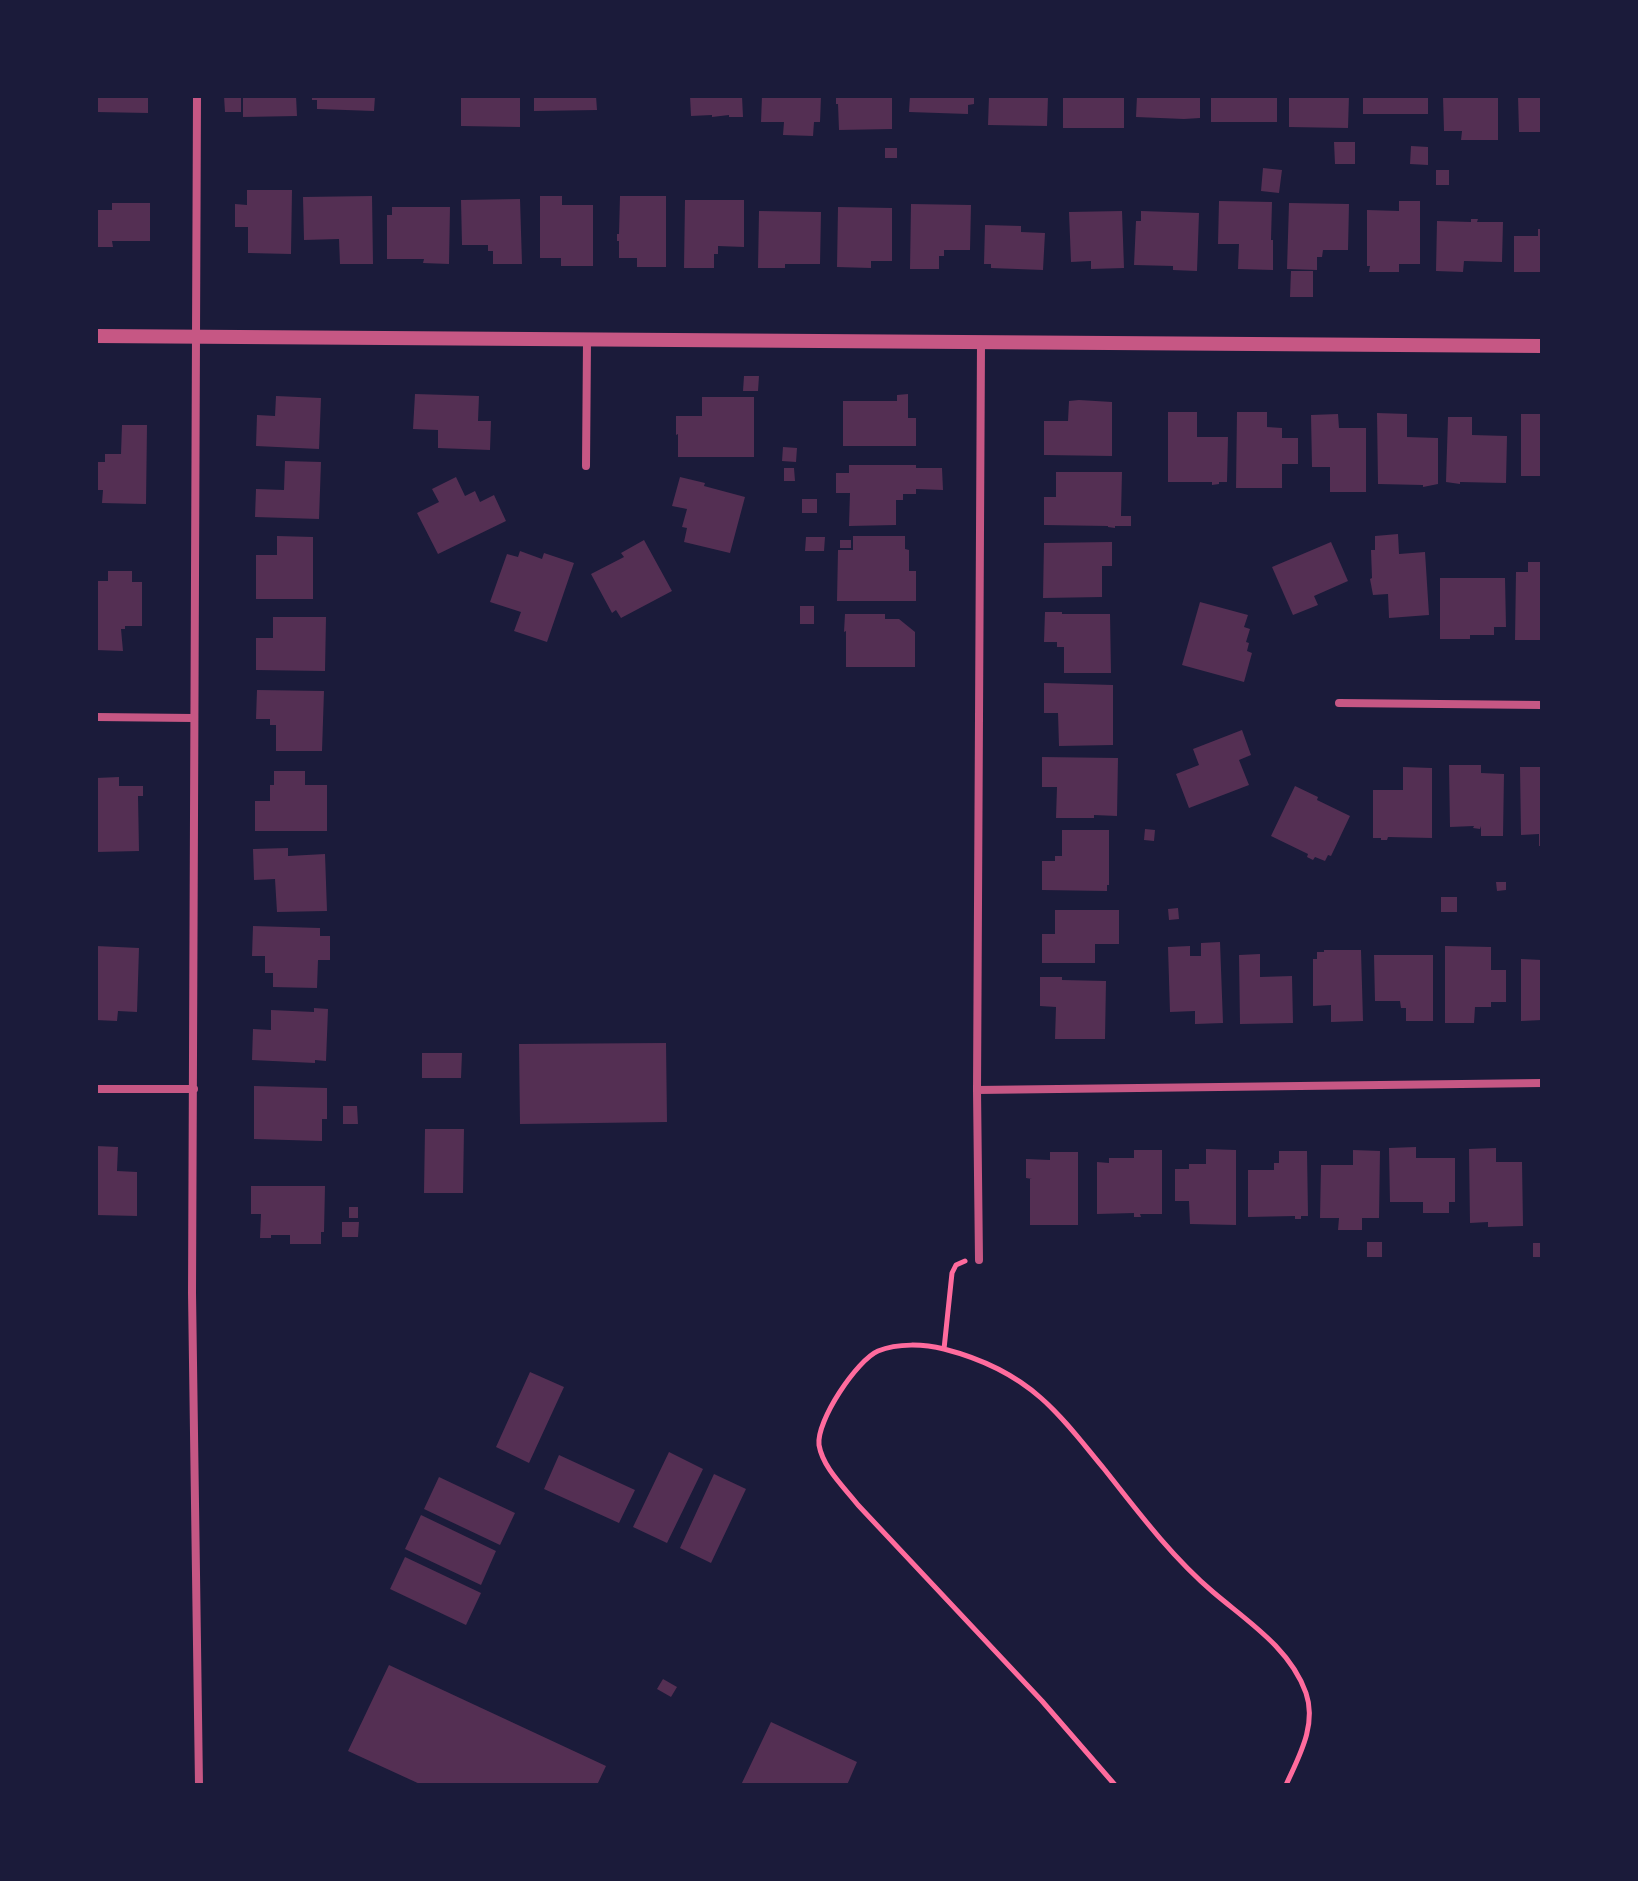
<!DOCTYPE html>
<style>
body{margin:0}
#map{position:relative;width:1638px;height:1881px;overflow:hidden;background:#1b1b3a;font-family:"PT Sans",sans-serif}
canvas{display:block}
.frame{position:absolute;inset:0;border:98px solid #1b1b3a;pointer-events:none}
</style>
<div id="map">
<canvas width="1638" height="1881"></canvas>
<div class="frame"></div>
</div>
<script>
const g = document.querySelector('canvas').getContext('2d');
g.lineJoin = 'round';
function fillPath(path, color) {
  g.fillStyle = color;
  g.fill(path, 'evenodd');
}
function strokePath(path, color, width, dash) {
  g.strokeStyle = color;
  g.lineWidth = width;
  g.lineCap = dash ? 'butt' : 'round';
  g.setLineDash(dash || []);
  g.stroke(path);
}
fillPath(new Path2D(`
 M96,96H148V113L96,112Z
 M224,96H241V112H225Z
 M243,96H296L297,116L243,117Z
 M312,96H375L374,111L317,109V100H312Z
 M461,96H520V127L461,126Z
 M534,96H596L597,110L534,111Z
 M690,96H742L743,117H729V115L712,117V115L691,116Z
 M762,96H821L820,122H814L813,136L783,135L784,122H761Z
 M838,96H892V129L839,130L838,104H836V97Z
 M910,96H974V104L968,105V114L909,112Z
 M989,96H1048L1047,126L988,125Z
 M1063,96H1124V128H1063Z
 M1137,96H1200V118L1184,119L1136,117Z
 M1211,96H1277V122H1211Z
 M1289,96H1349L1348,128L1289,127Z
 M1363,96H1428V114H1363Z
 M1443,96H1498V140H1461L1462,131H1444Z
 M1518,96H1542V132H1519Z
 M1334,142H1355V164H1335Z
 M1411,146L1428,147V165L1410,164Z
 M885,148H897V158H885Z
 M1263,168L1282,170L1279,193L1261,191Z
 M1436,170H1449V185H1436Z
 M247,190H292L291,254L248,253V227H235V204L247,205Z
 M372,196L373,264H340L339,239L304,240L303,197Z
 M540,196H562V205H593V266H561V258H540Z
 M620,196H666V267H637V258H619V241H617V234H619Z
 M520,199L522,264H493V251H488V245H462L461,200Z
 M685,200H744V247L718,246V254H714V268H684Z
 M1219,201L1272,202L1271,240H1273V270L1238,269L1239,244H1218Z
 M1399,201H1420V264H1399V272H1369L1370,266H1367V210L1399,211Z
 M112,203H150V241H112L113,247H96V210H112Z
 M1289,203L1349,204L1348,250H1323L1322,257H1317V270L1287,269Z
 M911,204L971,205L970,250H944V256H939V269H910Z
 M392,207H450L449,264L423,263L424,259H387V215H392Z
 M838,207L892,208V261H871V268L837,267Z
 M759,211L821,212L820,264H785V268H758Z
 M1122,211L1124,268L1091,269V261L1071,262L1069,212Z
 M1141,211L1199,213L1197,271L1173,270V266L1134,265L1136,221H1141Z
 M1471,219H1478L1477,222H1503L1502,262L1464,261L1463,272L1436,271L1437,221L1471,222Z
 M985,225L1021,226V232L1045,233L1043,270L991,268V264H984Z
 M1538,229H1542V272H1514V236H1538Z
 M1291,271H1313V297H1290Z
 M744,376H759L758,391H743Z
 M415,394L479,396L478,421H491L490,450L438,448V430L413,429Z
 M908,394V418H916V446H843V401H897V395Z
 M276,396L321,398L319,449L256,446L257,415L275,416Z
 M702,397H754V457H678V434L676,435V416H702Z
 M1079,400L1112,402V456L1044,455V421H1068L1069,401Z
 M1168,412H1197V437H1228L1227,482H1219V484L1212,485V482H1168Z
 M1237,412H1267V427L1282,428V438H1298V464H1282V488H1236Z
 M1377,413L1407,414V437L1438,438V484L1423,487V485L1378,484Z
 M1338,414L1339,428H1366V492H1330V467H1312L1311,415Z
 M1521,414H1542V476H1521Z
 M1448,417H1472V435L1507,436L1506,483L1460,482V484L1446,482Z
 M122,425H147L146,504L102,503L103,490H96V462H105V454H121Z
 M783,447L797,448L796,462L782,461Z
 M285,461L321,462L319,519L255,517L256,489L284,490Z
 M849,465H916V468H942L943,490L916,489V494H903V500H896V525L849,526L850,493H836V473H849Z
 M784,468H794L795,481H784Z
 M1056,472H1122L1121,516H1131V526H1115V528L1108,527V526L1044,525V497H1056Z
 M456,477L465,496L475,491L480,502L494,495L506,521L438,554L417,513L439,502L432,489Z
 M680,477L705,483L704,486L745,497L730,553L684,542L687,528L682,527L687,509L672,506Z
 M802,499H817V513H802Z
 M1398,534L1399,554L1425,552L1429,615L1389,618L1388,594L1373,595L1370,579L1372,578L1371,550H1375V536Z
 M277,536L313,537V599H256V555H277Z
 M853,536H905V549L909,550V571H916V601H837L838,550H853Z
 M806,537H825L824,551H805Z
 M644,540L672,591L621,618L616,610L612,613L591,574L624,557L621,553Z
 M840,540H851V548H840Z
 M1112,542V566H1102V597L1043,598L1044,543Z
 M1331,542L1348,581L1314,596L1318,605L1293,615L1272,567Z
 M520,551L542,559L544,553L574,563L547,642L514,631L521,612L490,602L507,554L518,557Z
 M1528,562H1542V640H1515L1516,572H1528Z
 M108,571H132V582H142V626H125V629H121L123,651L96,650V581H108Z
 M1440,578H1505L1506,627H1494V635H1470V639H1440Z
 M1200,602L1248,615L1244,627L1250,629L1246,642L1249,643L1247,651L1252,653L1244,682L1182,665Z
 M800,606H814V624H800Z
 M1045,612H1062V614H1110L1111,673H1064V647H1057V642H1044Z
 M845,614H885V619H899L915,632V667H846V631L844,632Z
 M273,617H326L325,671L256,670V638H273Z
 M1044,683L1113,685V745L1059,746L1058,713H1044Z
 M257,690L324,691L322,751H276V725H270V719H256Z
 M1242,730L1251,755L1239,760L1249,785L1189,808L1176,774L1199,765L1193,749Z
 M1042,757L1118,758L1117,816L1094,815V818H1056L1057,787H1042Z
 M1449,765H1481V773L1504,774L1503,836H1481V826L1480,829L1473,828L1474,826L1450,827Z
 M1403,767L1432,768V838L1388,837L1387,840H1381V838H1373V790H1403Z
 M1520,767H1542V846H1539V834L1521,835Z
 M274,771H305V785H327V831H255V801H270V785H274Z
 M119,777V786H143V796H138L139,851L96,852V778Z
 M1295,786L1318,797L1317,800L1350,816L1331,856L1328,855L1325,861L1315,857L1313,860L1307,857L1308,854L1271,836Z
 M1145,829L1155,830L1154,841L1144,840Z
 M1062,830H1109V885H1107V891L1042,890V861H1055V856H1062Z
 M288,848V856L325,854L327,911L277,912L275,879L254,880L253,849Z
 M1496,882H1506V890L1497,891Z
 M1441,897H1457V912H1441Z
 M1178,908L1179,919L1169,920L1168,909Z
 M1055,910H1119V944H1095V963H1042V934H1055Z
 M253,926L320,928V936H330V960H318L317,988L273,987V973H265V956H252Z
 M1220,942L1223,1023L1195,1024V1011L1170,1012L1168,947L1190,946V956H1201V943Z
 M96,946L139,948L137,1012L118,1011L117,1021L96,1020Z
 M1445,946L1491,947V970H1506V1002H1491V1007H1475L1474,1023H1445Z
 M1324,950H1361L1363,1021L1331,1022V1005L1313,1006V959H1317V952H1324Z
 M1260,954V977L1292,976L1293,1023L1240,1024L1239,955Z
 M1374,955H1433V1021H1406V1008H1401L1400,1001H1375Z
 M1521,959L1542,960V1020L1521,1021Z
 M1040,977H1062V980L1106,981L1105,1039H1055L1056,1007L1040,1006Z
 M314,1008L328,1009L326,1061L315,1060V1063L252,1060L253,1029L271,1030V1010L314,1012Z
 M666,1043L667,1122L520,1124L519,1044Z
 M422,1053H462L461,1078H422Z
 M254,1086L327,1088V1119H322V1141L254,1139Z
 M343,1106H357L358,1124H343Z
 M425,1129H464L463,1193H424Z
 M96,1146L118,1147L117,1171L137,1172V1216L96,1215Z
 M1416,1147V1158H1455V1202H1449V1213H1423V1202H1390L1389,1148Z
 M1496,1148V1162H1522L1523,1226L1488,1227V1222L1470,1223L1469,1149Z
 M1206,1149L1236,1150V1225L1190,1224L1189,1201H1175V1169H1189V1164H1206Z
 M1134,1150H1162V1214H1140L1141,1217H1134V1213L1097,1214V1162L1109,1163V1158H1134Z
 M1353,1150L1380,1151L1379,1218H1362V1230H1338L1339,1218H1320L1321,1165H1353Z
 M1279,1151H1307L1308,1216H1301V1219H1295V1216L1248,1217V1170H1274V1163H1279Z
 M1050,1152H1078V1225H1030V1179H1032L1026,1178V1159L1050,1160Z
 M251,1186H325L324,1232H321V1244H290V1235H271V1238H260L261,1214H251Z
 M349,1207H358V1218H349Z
 M342,1222H359L358,1237H342Z
 M1367,1242H1382V1257H1367Z
 M1533,1243H1542V1257H1533Z
 M530,1372L564,1387L529,1463L496,1447Z
 M669,1452L703,1469L667,1543L633,1527Z
 M559,1455L635,1490L619,1523L544,1489Z
 M714,1474L746,1489L711,1563L680,1548Z
 M439,1477L515,1513L500,1545L424,1509Z
 M421,1515L496,1551L481,1585L405,1549Z
 M405,1557L481,1593L466,1625L390,1589Z
 M389,1665L606,1766L597,1785H422L348,1751Z
 M663,1679L677,1687L671,1697L657,1689Z
 M771,1722L857,1762L847,1785H741Z`), '#542f53');
strokePath(new Path2D(`
 M944,1349L952,1273L956,1265L965,1261
 M1115,1785L1042,1701L858,1505C844,1487 823,1468 819,1445C816,1421 857,1360 878,1351C898,1343 924,1344 944,1349C979,1358 1014,1374 1041,1398C1065,1419 1084,1445 1105,1470C1138,1512 1172,1557 1213,1592C1247,1621 1290,1648 1306,1693C1317,1725 1299,1756 1286,1785`), '#ff6b9d', 5);
strokePath(new Path2D(`
 M197,96L192,1292L199,1785
 M586,466L587,341
 M1339,703L1542,705
 M96,717L193,718
 M96,1089H194
 M977,1090L1542,1083
 M979,1260L977,1090L981,344`), '#c65784', 8);
strokePath(new Path2D(`
 M96,336L1542,346`), '#c65784', 14);
</script>
